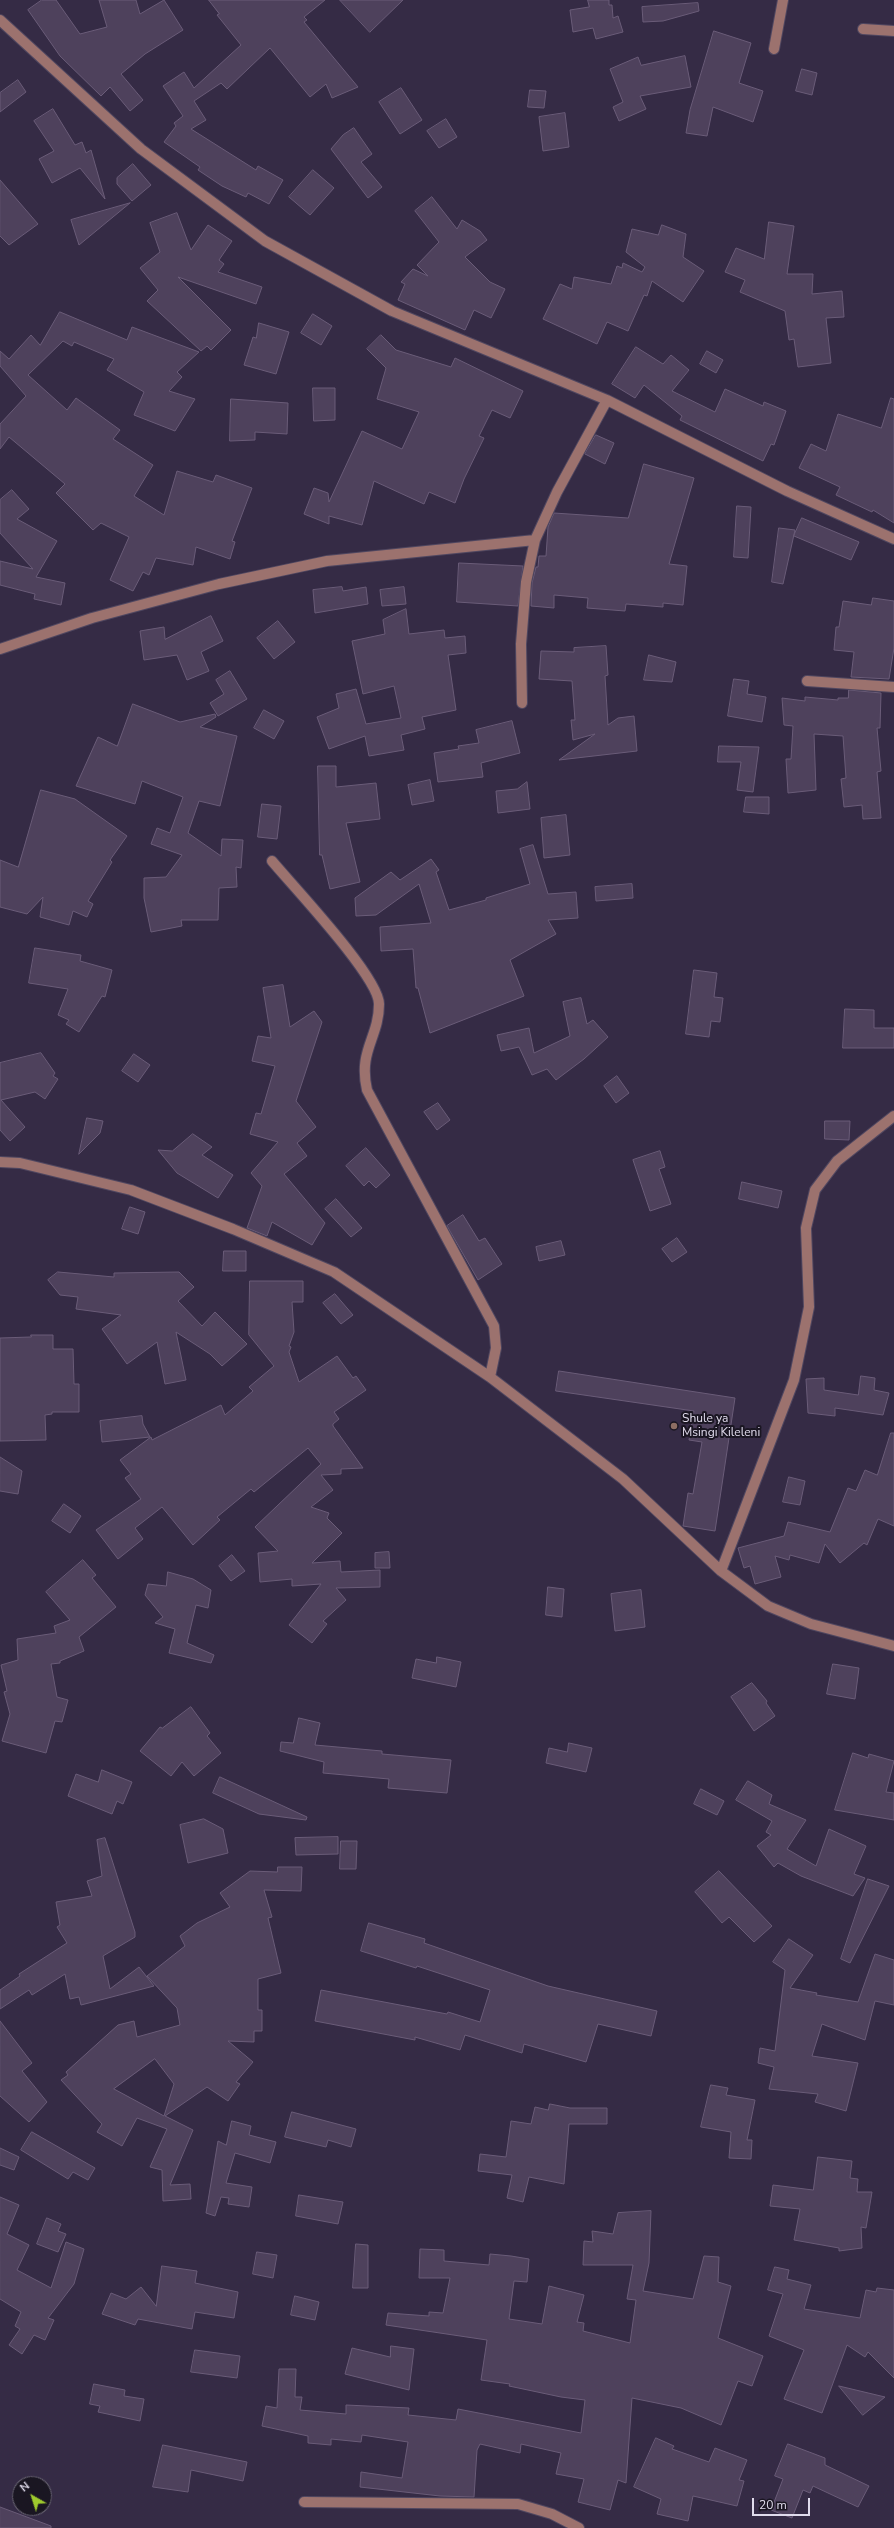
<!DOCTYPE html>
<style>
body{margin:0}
#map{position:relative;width:894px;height:2528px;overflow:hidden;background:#352b45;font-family:"Nunito Sans",sans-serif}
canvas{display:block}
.north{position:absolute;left:12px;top:2476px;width:40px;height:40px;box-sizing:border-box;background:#1a1622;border:1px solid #696573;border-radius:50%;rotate:321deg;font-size:11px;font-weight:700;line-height:16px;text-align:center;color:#e0dbec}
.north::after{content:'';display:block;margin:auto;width:14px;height:18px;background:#9fca2d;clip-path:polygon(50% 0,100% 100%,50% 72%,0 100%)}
.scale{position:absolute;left:752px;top:2498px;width:58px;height:18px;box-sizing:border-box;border:2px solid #e0dbec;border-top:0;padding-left:5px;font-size:12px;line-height:14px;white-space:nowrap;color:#e0dbec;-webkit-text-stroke:3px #1a1622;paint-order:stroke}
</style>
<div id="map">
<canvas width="894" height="2528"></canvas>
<div class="north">N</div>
<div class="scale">20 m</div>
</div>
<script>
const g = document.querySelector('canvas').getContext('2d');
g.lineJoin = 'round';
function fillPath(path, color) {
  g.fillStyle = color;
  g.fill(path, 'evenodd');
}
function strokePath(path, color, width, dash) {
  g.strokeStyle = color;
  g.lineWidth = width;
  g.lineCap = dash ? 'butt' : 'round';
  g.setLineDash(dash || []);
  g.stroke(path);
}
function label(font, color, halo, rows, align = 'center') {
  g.font = font + ' "Nunito Sans",sans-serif';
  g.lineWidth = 4;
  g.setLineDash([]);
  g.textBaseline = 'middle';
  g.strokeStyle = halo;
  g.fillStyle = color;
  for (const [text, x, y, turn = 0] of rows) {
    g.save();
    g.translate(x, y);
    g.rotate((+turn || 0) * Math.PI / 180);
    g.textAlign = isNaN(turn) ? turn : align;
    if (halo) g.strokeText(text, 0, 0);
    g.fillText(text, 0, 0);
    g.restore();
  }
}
const building = new Path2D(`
 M42,0H56L80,34L107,27L99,0H136L140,14L164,0L183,30L145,54L121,74L143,100L130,111L110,87L101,96L60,56L28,10Z
 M209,0H325L304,17L307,20L304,22L358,87L332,98L326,84L310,97L270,48L227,89L221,83L194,101L206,120L191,129L256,170L258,166L283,180L269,204L248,193L246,197L222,186L198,170L200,167L164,142L176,126L174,123L183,116L163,86L184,72L194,88L241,45L217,15L219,14Z
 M340,0H403L370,32Z
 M588,0H609V5H612L613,18L618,16L623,32L596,39L593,28L573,32L570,10L589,7Z
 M698,3L699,11L663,21L643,22L642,7Z
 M714,31L751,43L739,83L763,91L753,122L713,107L707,136L686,133L690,110Z
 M685,56L691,87L640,96L646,109L619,121L613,107L623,102L610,69L638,57L641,65Z
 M802,69L817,73L812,95L796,91Z
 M18,80L26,92L0,112V93Z
 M401,88L422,120L400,134L379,102Z
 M530,90L546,91L544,108L528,107Z
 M53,109L75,145L82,142L86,153L91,150L105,199L80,168L52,183L39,159L54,151L34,121Z
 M565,113L569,147L543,151L539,117Z
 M446,119L457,137L439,148L427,131Z
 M354,128L372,154L361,162L382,187L368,198L331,149L343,135Z
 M133,164L151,185L132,201L117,184V178Z
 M313,170L334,188L310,215L289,197Z
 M0,180L38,224L9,245L0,236Z
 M432,197L457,229L462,220L480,231L487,240L465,257L490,282L505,289L491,318L474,310L465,330L398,300L405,284L401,282L413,269L428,276L417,265L439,242L415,211Z
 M130,203L79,245L71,220Z
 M177,213L191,250L208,225L232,241L219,260L224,264L218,272L262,287L256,304L178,277L231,330L211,350L207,346L201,351L147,301L158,290L140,268L160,252L150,223Z
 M769,222L794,226L787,274H813L812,294L842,291L844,317L826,318L831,363L798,367L794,339L789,340L785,311L740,292L745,280L725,272L736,248L764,259Z
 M662,225L686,234L683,257L704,271L683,302L652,281L647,296L644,295L628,331L607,322L597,344L543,319L560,284L572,289L574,277L611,284L617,266L622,268L623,263L642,272L645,267L626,252L632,229L658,235Z
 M60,312L127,340L132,327L199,352L177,372L182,377L169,391L195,399L175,431L134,415L144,392L107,370L114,359L74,342L72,346L63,341L28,375L67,410L76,398L120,430L113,439L153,465L134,496L164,515L177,471L213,482L216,475L252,488L232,541L235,542L230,559L196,547L193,565L156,558L149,575L143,572L133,591L110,580L129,537L101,523L93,530L56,493L65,484L9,437L0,449V424L26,396L0,366V351L9,359L31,335L40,345Z
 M313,314L332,326L321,345L301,333Z
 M259,323L289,332L276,374L244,365L253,337L256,338Z
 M381,335L396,350L451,367L455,358L523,391L510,418L492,410L479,436L484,438L464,479L455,503L429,492L424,504L374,481L362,525L329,516V524L304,514L314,488L328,493L329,502L362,431L402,449L419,412L377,399L386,368L367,349Z
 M636,347L663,364L671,355L689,370L672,391L715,412L725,389L763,406L764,402L786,411L774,445L771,444L763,461L680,420L682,416L644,385L635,398L612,384Z
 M707,351L723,360L716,373L700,364Z
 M313,388H335V420L314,421Z
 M891,398L894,399V523L873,510L872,512L836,495L840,487L799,468L811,444L826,451L838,414L881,428Z
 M231,399L288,403L287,434L255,432V440L230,441Z
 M596,435L614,443L605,464L585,454Z
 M644,464L694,478L669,564L687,566L683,605L663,603V607L626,604L625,611L587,608L588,598L554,595V608L531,606L532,583L536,567H538L539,556H546L548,527L554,513L628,518Z
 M12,490L29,509L17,519L57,541L36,577L65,583L61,605L34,599L35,594L0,585V561L33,569L0,533V500Z
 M737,506L751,507L748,558L734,557Z
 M802,518L859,542L851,560L794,536Z
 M779,528L795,530L783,584L772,582Z
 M459,563L523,566L518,606L457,602Z
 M342,587L343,591L366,587L368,604L315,613L313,590Z
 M404,587L406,604L382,606L380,590Z
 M873,598L894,601V648L889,679L851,677L854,652L834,650L836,627H839L843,601L871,605Z
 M406,609L409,634L444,630L445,638L465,636L466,653L448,655L456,710L422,717L425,729L401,735L404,750L369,756L365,736L329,749L317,717L339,708L336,694L356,689L366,724L401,718L394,686L363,694L352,641L385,634L383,620Z
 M211,616L223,641L201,652L209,671L187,680L177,655L144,660L140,631L164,627L165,639Z
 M278,621L295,642L274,659L257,638Z
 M606,646L608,675L605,676L608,725L618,718L634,716L637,751L559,760L595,734L573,740L571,720H575L572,681L539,679L541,651L574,652V648Z
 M649,655L676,662L672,682L644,680Z
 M230,671L247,699L218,716L210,703L224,694L216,680Z
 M734,679L749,681L747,694L766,697L762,722L728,716Z
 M849,690L881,693L880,728H877L881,771L877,772L881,818L863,819L862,805L844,807L841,779L846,778L843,736L814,734L816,790L788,793L786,759H791L793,726L784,725L782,698L805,701V697L838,700V698H848Z
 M133,704L180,722L215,714L216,717L200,727L237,736L220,806L199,801L188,833L221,856L222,839L243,840L241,868L236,867L237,887L219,888L218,920H181L182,926L151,932L144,898V878L166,877L182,855L151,844L157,828L170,833L183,797L142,781L135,804L76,786L98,737L117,746Z
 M264,710L284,721L274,739L254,728Z
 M512,721L520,753L481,763L483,777L438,782L434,753L459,749L458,746L479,743L476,730Z
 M719,746L759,747L753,792L737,790L741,762H718Z
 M318,766H336V787L376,783L380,819L346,823L360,882L330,889L322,855H320Z
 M430,780L434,801L412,805L408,785Z
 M527,782L530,809L498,813L496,791L517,789Z
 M41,790L75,799L127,836L110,860L112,862L88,901L93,904L87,917L73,911L69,925L40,917L43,897L27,914L0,907V860L18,867Z
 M746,797H769V814L744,812Z
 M262,804L281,806L277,839L258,837Z
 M566,815L570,855L544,858L541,818Z
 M533,845L548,894L576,892L578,918L548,920L556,934L510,960L524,996L430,1033L418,988H416L413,949L381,951L380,927L431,923L419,884L376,915L356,916L355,898L391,872L400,880L431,859L439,870L436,872L449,910L486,900V898L530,884L520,849Z
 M632,884L633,898L596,901L595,887Z
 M35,948L81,955L80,961L112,970L105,997L102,996L79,1032L66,1024L69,1020L58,1015L68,989L29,983Z
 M694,970L717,973L714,997L723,998L720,1022L711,1021L709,1037L686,1034Z
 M283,985L290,1027L314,1011L322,1022L296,1101L316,1127L297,1143L307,1156L284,1174L325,1223L312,1245L272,1222L267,1236L247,1228L262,1186L251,1173L278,1142L250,1134L256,1113L261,1114L275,1066L252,1061L258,1036L271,1038L263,988Z
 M581,998L587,1024L593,1020L608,1037L584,1059L556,1080L547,1069L532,1075L519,1047L501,1051L497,1035L529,1028L534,1053L570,1036L563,1002Z
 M845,1009L874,1010V1028H894V1048H843Z
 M41,1053L55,1073L53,1076L58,1079L45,1099L35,1092L1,1100L25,1127L10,1141L0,1130V1063Z
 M134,1054L150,1065L138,1082L122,1071Z
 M617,1076L629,1093L616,1103L604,1086Z
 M438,1103L450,1120L437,1130L424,1112Z
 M87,1118L103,1121L100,1133L79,1154Z
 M825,1121H850L849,1140L825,1139Z
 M193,1134L212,1147L202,1155L233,1175L218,1198L177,1173L158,1150L172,1151Z
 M366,1148L390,1175L376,1188L369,1181L364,1186L346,1166Z
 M660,1151L665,1167L659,1169L671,1204L650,1211L633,1160Z
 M742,1182L782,1191L778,1208L739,1199Z
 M336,1199L362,1228L351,1237L325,1209Z
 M130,1207L145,1212L138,1234L122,1229Z
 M463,1215L479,1241L485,1238L502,1264L478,1280L447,1226Z
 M677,1238L687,1252L672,1262L662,1249Z
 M561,1241L565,1255L539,1261L536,1247Z
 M224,1251H246V1271H223Z
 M58,1272L114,1277V1273L179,1272L194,1287L178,1301L202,1326L215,1312L247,1344L222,1366L210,1354L176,1332L186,1380L165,1384L157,1342L127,1364L102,1329L121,1315L76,1309L78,1297L60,1295L48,1280Z
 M250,1281H303V1302H292L294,1332L289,1346L291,1347L289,1352L299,1382L337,1356L353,1378L356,1376L366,1390L334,1412L339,1419L333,1424V1426L363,1468L341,1469V1474L321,1475L333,1490L311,1507L329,1513L327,1518L342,1533L312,1563L340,1561L341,1572L380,1570V1587L336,1588L346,1600L323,1621L327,1624L312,1643L289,1625L321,1584L292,1586V1579L260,1582L258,1553L278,1551L255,1527L321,1464L308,1448L254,1492L251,1489L217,1517L220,1520L193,1545L162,1507L135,1528L143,1539L118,1559L96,1530L141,1499L125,1478L131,1474L120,1460L151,1437L152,1440L221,1405L225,1415L253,1391L249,1387L274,1366L249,1335Z
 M335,1294L353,1315L341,1324L323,1303Z
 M31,1335H53V1349H73L74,1384H79V1412H52V1414L45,1415L46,1440L0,1441V1338L31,1337Z
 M559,1371L735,1398L715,1531L683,1526L688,1493L693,1494L702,1442L689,1440L694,1411L556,1391Z
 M861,1376L875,1378L874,1390L889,1393L883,1415L835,1408V1416L808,1413L806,1379L824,1378V1390L858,1395Z
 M142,1416L143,1424L150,1437L102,1442L100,1421Z
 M891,1433H894V1526L878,1519L867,1545L864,1543L840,1563L825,1544L819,1563L790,1555L789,1560L775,1556L781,1577L755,1584L750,1566L744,1568L738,1548L784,1536L788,1522L830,1532L848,1488L856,1491L865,1470L877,1475Z
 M0,1457L22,1471L18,1494L0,1491Z
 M789,1477L805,1481L800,1505L783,1502Z
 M64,1504L81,1516L70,1533L52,1521Z
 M389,1552L390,1568H375V1553Z
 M232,1555L245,1571L231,1581L219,1566Z
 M83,1560L96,1575L92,1578L116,1607L79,1637L84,1651L60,1661V1663L51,1664L57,1697L68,1700L62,1722L55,1721L46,1753L2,1741L10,1714L4,1692L7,1691L1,1665L18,1660L17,1639L56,1633L54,1626L70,1620L46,1592Z
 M168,1572L193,1579L211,1590L208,1608L196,1605L187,1643L214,1655L211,1663L169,1653L175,1629L155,1623L163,1617L145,1595L148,1584L166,1586Z
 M548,1587L564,1589L562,1617L546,1615Z
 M641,1590L645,1627L615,1631L611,1594Z
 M437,1657L461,1662L456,1687L412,1678L416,1659L436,1663Z
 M833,1664L859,1668L855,1699L827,1694Z
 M752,1683L767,1701L766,1703L775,1716L754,1731L731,1697Z
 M191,1707L210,1733L207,1736L221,1753L194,1776L182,1762L171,1776L140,1751L160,1727L162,1728Z
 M299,1718L320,1723L315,1745L382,1751V1754L451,1760L447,1793L388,1788L389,1779L323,1773L324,1762L280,1751L281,1742L293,1743Z
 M569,1743L592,1748L586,1772L546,1763L549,1748L567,1752Z
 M853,1753L868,1758L869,1754L894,1761L886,1792L894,1793V1820L835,1810Z
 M102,1770L132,1782L123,1804L117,1801L112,1814L68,1796L76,1774L98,1782Z
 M220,1777L307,1817L306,1820L259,1814L213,1793Z
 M748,1781L772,1795L769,1804L806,1820L787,1849L816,1866L829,1829L866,1846L854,1874L865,1878L853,1896L801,1876L778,1863L774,1867L757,1846L771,1835L766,1832L772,1821L736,1800Z
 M701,1789L724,1801L717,1815L694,1804Z
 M204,1819L223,1829L228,1853L188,1863L180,1825Z
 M338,1837V1854L296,1855L295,1838Z
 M105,1838L135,1932V1937L103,1956L110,1989L139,1967L154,1986L81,2005L79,1997L70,1999L65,1974L32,1995L29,1990L0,2009V1990L20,1976L19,1974L67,1943L57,1927L60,1925L56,1902L92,1896L87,1881L102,1876L97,1840Z
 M341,1841H357L356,1869H340Z
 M278,1867H302L301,1891L264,1890L272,1917L268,1918L281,1973L258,1979V2010H262V2031H254V2042L228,2041L253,2062L236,2082L240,2084L228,2101L207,2087L165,2116L193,2130L170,2185L190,2184L191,2199L163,2201L162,2170L150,2167L167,2129L137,2118L122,2146L97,2132L102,2124L61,2080L68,2075L66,2072L118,2025L134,2021L137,2037L180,2025L177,2008L147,1976L185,1946L180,1936L197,1923L230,1907L220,1893L250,1871L277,1872ZM155,2059L174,2084L164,2116L114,2089Z
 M719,1871L772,1926L754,1942L729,1917L722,1923L695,1892Z
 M868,1879L889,1886L850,1963L841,1959Z
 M369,1923L425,1939L424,1943L548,1986L657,2011L651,2036L598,2024L586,2062L524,2044L522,2053L465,2035L460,2050L415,2037V2040L315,2021L321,1990L447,2014L448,2012L480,2022L490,1990L417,1966L416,1968L361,1951Z
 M789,1939L813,1955L790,1988L817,1993L816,1995L858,2002L875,1954L894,1960V2005L875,2001L865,2040L822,2024L812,2056L858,2063L846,2111L815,2102L818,2094L769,2089L774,2067L758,2063L760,2048L775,2051L785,1970L773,1962Z
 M0,2021L32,2063L22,2071L47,2102L29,2122L0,2096Z
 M711,2085L728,2088L726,2095L755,2100L747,2140H752L751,2159L729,2158L731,2132L701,2127Z
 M550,2104L570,2108H607V2124H569L564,2184L529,2177L523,2202L507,2198L512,2175L478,2171L480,2154L506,2157L511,2121L531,2124L535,2107L548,2110Z
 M292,2112L356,2129L351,2147L328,2140L326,2147L285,2137Z
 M232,2121L251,2126L249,2135L276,2142L270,2163L235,2153L226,2183L252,2187L249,2207L228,2204L229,2198L221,2197L215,2216L206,2213L218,2141L226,2145Z
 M32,2132L95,2168L88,2180L73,2172L68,2179L21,2150Z
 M0,2148L19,2157L14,2170L0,2165Z
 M818,2157L852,2161L850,2178L858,2179L857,2192H872L866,2228L861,2227L862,2248L839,2251V2248L794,2240L800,2209L770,2206L773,2185L813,2190Z
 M299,2195L343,2202L338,2224L296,2216Z
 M0,2197L19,2205L7,2234L29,2245L17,2270L51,2288L66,2242L84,2249L74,2284L48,2318L54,2320L45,2340L34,2335L22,2354L9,2345L20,2329L15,2326L21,2312L0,2299Z
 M651,2211L649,2263L643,2291L693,2299L704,2256L719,2257L718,2282L731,2286L718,2338L763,2356L752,2386L738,2381L721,2425L681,2408L632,2398L626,2483L618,2480L610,2510L578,2502L584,2479L556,2474L561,2453L521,2444L520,2453L480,2444L477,2450L474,2497L440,2496L360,2487L361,2472L402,2478L408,2442L362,2435L361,2442L331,2439V2445L308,2443V2436L262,2426L266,2406L277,2408L279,2369H296L295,2397H302L300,2410L346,2414V2405L409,2408L408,2415L456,2420L458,2409L581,2433L585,2400L561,2397L509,2386L510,2384L481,2380L487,2340L386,2325L388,2313L429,2316V2312L443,2313L450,2278H419L420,2249L444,2250V2261L489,2265L490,2254L511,2256L529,2259L527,2282L514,2281L509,2319L542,2324L549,2286L584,2295L577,2322L584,2323L583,2331L630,2343L636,2300L627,2299L633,2265H583L584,2241L593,2242L592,2231L613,2234L618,2213Z
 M47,2218L61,2224L58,2231L66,2234L58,2252L37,2244Z
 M356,2244L368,2245V2288H353Z
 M257,2252L277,2255L273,2278L253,2274Z
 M162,2266L197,2271L195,2283L238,2292L234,2318L195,2312L192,2329L138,2319L135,2325L102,2314L111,2293L126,2299L141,2287L156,2306Z
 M775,2267L789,2270L787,2279L811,2285L804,2309L860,2318L866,2290L876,2292L877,2288L894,2290V2378L868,2352L865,2357L847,2345L822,2413L784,2399L804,2350L769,2336L783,2294L768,2290Z
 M295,2296L319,2302L315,2320L291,2315Z
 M391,2346L414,2349L409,2390L345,2374L352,2348L390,2357Z
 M195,2350L240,2356L237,2378L191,2372Z
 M94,2384L125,2390L124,2396L144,2399L140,2421L98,2412L100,2406L90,2404Z
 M839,2386L885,2397L863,2415Z
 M656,2438L674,2446L672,2449L709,2462L715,2448L747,2460L739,2480L744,2481L737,2506L693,2496L688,2521L657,2514L661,2499L634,2487Z
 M788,2444L825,2458V2465L869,2486L858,2507L813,2486L810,2493L803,2490L792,2518L771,2510L783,2479L775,2476Z
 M163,2445L247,2462L243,2481L191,2470L188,2492L153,2487Z
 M0,2507L51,2526V2528H0Z`);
fillPath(building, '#4e415c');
strokePath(building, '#6a5c78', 1);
const minor = new Path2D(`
 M0,20L141,149L265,241L392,311L607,400L787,491L894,539
 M863,29L894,31
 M774,49L783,0
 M0,649L92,618L219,584L327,561L535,540
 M807,681L894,687
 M522,703L521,644L526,582L535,540L557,492L607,400
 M272,861C292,885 379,977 379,1004C379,1038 358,1050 367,1090L494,1326L496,1348L490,1377
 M0,1162L20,1163L131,1190L233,1229L334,1272L490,1377L623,1479L721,1571L768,1606L811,1624L894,1646
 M721,1571L794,1380L809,1307L806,1228L815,1190L837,1161L894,1116
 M304,2502L518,2504L552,2514L579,2528`);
strokePath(minor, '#504760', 12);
strokePath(minor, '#9c726e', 10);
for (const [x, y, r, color] of [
 [674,1426,4,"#8d6e63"]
]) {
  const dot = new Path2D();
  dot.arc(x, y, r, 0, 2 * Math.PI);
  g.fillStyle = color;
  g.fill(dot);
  strokePath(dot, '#1a1622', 1.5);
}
label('12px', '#e0dbec', '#1a1622', [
 ["Shule ya",682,1419],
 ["Msingi Kileleni",682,1433]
], 'left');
</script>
